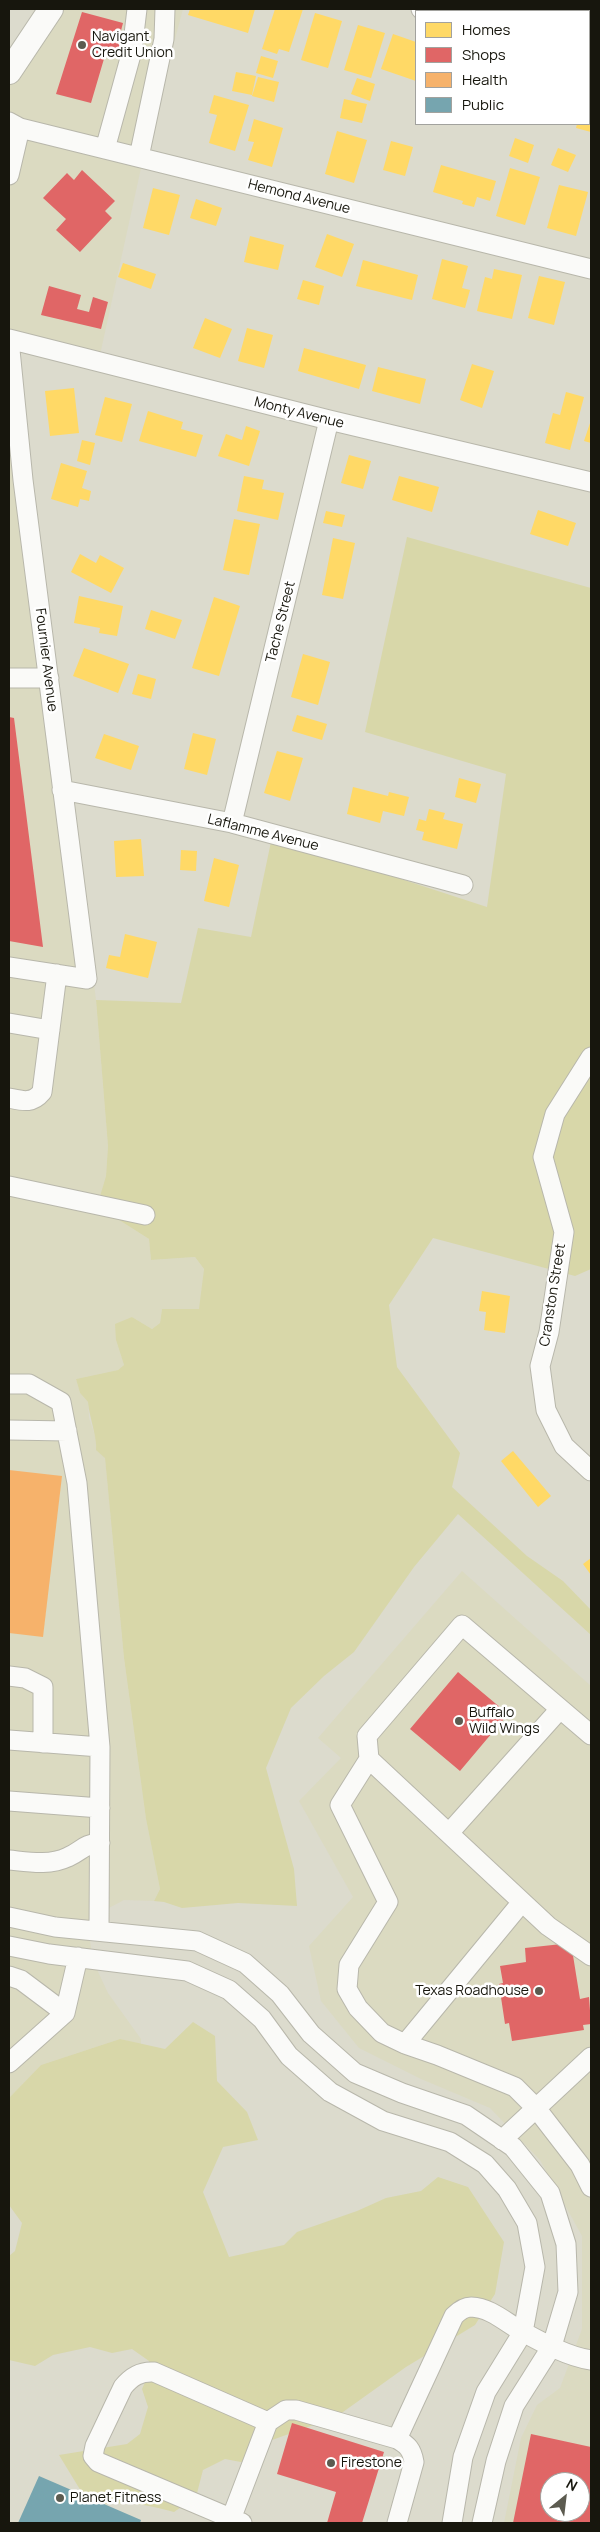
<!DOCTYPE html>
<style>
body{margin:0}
#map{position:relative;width:600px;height:2532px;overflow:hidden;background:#dcdbcd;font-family:Manrope,sans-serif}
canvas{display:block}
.frame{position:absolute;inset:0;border:10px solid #17160d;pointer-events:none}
.legend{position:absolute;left:415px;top:10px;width:175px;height:115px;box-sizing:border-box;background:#fff;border:1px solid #a2a29e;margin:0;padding:6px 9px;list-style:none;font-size:15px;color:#17160d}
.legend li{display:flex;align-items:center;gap:10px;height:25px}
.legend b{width:25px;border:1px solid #a2a29e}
.north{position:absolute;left:540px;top:2472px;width:50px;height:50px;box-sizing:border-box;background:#fff;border:1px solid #a2a29e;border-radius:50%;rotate:29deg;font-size:14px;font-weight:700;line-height:20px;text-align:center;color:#17160d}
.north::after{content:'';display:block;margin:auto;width:18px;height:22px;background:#5c5b50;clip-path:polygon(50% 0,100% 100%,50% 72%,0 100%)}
</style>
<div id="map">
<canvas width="600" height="2532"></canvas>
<div class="frame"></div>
<ul class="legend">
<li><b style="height:14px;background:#ffd966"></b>Homes</li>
<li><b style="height:14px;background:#e06666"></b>Shops</li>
<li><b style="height:14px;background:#f6b26b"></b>Health</li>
<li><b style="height:14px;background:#76a5af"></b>Public</li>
</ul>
<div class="north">N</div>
</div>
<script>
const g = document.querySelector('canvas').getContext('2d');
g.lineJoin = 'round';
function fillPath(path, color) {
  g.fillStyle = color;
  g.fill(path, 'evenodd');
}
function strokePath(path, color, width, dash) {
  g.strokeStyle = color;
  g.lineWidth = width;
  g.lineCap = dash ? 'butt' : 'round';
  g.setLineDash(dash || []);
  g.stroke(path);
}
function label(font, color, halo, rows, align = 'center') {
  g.font = font + ' Manrope,sans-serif';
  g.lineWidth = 5;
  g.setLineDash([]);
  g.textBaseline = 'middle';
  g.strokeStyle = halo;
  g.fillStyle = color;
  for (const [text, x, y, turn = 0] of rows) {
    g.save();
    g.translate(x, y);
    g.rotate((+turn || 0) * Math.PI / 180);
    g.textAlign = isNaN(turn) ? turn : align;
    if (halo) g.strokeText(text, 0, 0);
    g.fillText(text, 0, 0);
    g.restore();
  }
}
fillPath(new Path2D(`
 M50,9H183L143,159L98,364L15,343L96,1000L108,1146L106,1176L97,1206L149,1239L151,1260L195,1257L204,1269L200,1309H162L160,1323L152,1329L132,1317L116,1340L124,1365L118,1370L76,1379L80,1393L88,1402L89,1418L98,1444L105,1457L124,1658L146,1819L160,1889L154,1901L124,1900L105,1910L90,1922V1941L93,1961L108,1993L141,2039V2045L120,2039L41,2065L9,2098V62Z
 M462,1571L591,1686V2523H504L521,2438L537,2405L560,2388L582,2329V2236L540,2160L490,2108L421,2079L359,2048L321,2001L309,1946L353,1897L299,1801L341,1758L318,1738ZM550,2482H580V2512H550Z`), '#dbdac1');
fillPath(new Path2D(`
 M407,537L591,588V1269L575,1276L433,1238L389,1305L397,1367L460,1453L452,1487L527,1556L563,1581L591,1610V1635L458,1514L414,1567L354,1652L324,1676L291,1708L266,1768L294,1869L297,1906L238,1903L182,1908L164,1902L154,1901L160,1889L146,1819L124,1658L105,1458L96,1450C98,1440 89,1416 88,1402L80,1393L76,1379L118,1370L124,1365L116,1340L115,1324L132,1317L152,1329L160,1323L162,1309H199L204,1269L195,1257L151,1260L149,1239L97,1206L106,1176L108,1146L96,1000L181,1003L198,928L251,937L272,837L487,907L506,774L365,732Z
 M193,2022L215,2036L217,2081L247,2112L258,2140L223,2147L203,2192L229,2257L284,2245L297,2232L357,2211L386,2198L421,2191L438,2177L468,2187L504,2242L495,2294L475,2325L406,2367L336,2417L261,2444L246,2463L225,2459L203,2470L196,2497L174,2512C141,2503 125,2501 90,2506L59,2455L127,2444L140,2434L148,2407L142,2389L150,2371L149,2361L132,2349L112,2353L90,2347L53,2355L35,2366L9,2360V2256L15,2251L22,2223L9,2205V2098L41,2065L120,2039L165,2049Z`), '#d8d7a9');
fillPath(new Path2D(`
 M190,9H255L248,33L188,15Z
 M275,9H303L289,52L279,49L277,54L262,49Z
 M315,13L342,21L328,68L301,60Z
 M358,25L385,33L371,78L344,70Z
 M393,34L416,42V81L381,69Z
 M261,56L278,61L273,78L256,73Z
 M236,72L256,76L252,95L232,91Z
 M258,77L279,82L274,102L252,96Z
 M357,78L375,84L370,101L351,94Z
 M589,82L591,83V132L576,128L577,124H589Z
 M214,95L249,105L235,151L209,143L217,115L209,113Z
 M344,99L367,104L362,123L340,118Z
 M254,119L283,128L272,167L248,160L254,142L248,141Z
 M337,131L367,140L354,183L325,174Z
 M515,138L534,145L528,163L509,156Z
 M391,141L413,147L405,176L383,170Z
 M558,148L576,155L568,172L551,165Z
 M441,165L496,181L490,201L477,197L474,207L462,204L463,201L433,192Z
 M510,168L540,177L525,225L496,216Z
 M559,185L588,192L576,236L547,228Z
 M153,188L180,195L169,235L143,228Z
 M196,199L222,208L216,226L190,218Z
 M327,234L354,244L342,277L315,267Z
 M250,236L284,245L278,270L244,262Z
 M442,259L468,266L462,288L470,290L465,308L432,299Z
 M363,260L418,275L412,300L356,286Z
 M123,263L156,274L151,289L118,277Z
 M494,269L522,275L512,319L477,311L485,277L492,279Z
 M539,276L565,282L554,325L528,318Z
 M303,280L324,286L319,305L297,299Z
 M205,318L232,329L220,358L193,348Z
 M247,328L273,335L264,368L238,361Z
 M304,348L366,365L359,389L298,371Z
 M472,364L494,371L482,408L460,400Z
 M378,367L426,379L420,404L372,391Z
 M74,388L79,433L50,436L45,391Z
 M566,392L584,397L570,450L545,443L553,413L560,415Z
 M105,397L132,404L122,442L95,435Z
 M148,411L183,422L181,429L203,435L196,457L139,441Z
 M591,420V443L584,441Z
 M246,426L260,431L249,466L218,456L226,434L242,440Z
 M82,440L95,443L90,465L77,461Z
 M349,455L371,461L363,489L341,483Z
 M61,463L87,471L82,488L91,491L89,501L80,499L78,507L51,499Z
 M244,476L264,480L262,489L284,493L278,520L237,511Z
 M399,476L439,487L432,512L392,500Z
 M538,510L576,523L568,546L530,534Z
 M326,511L345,515L342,527L323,523Z
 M234,519L260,524L249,575L223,570Z
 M333,538L355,543L343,599L322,595Z
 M80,554L96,563L100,555L124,568L111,593L71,572Z
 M79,596L123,606L117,636L99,633L100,628L74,623Z
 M214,597L240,606L219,676L192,668Z
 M151,610L182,620L175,639L145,629Z
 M84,648L129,664L118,693L73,676Z
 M303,654L330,662L318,705L291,697Z
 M138,674L156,679L151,699L132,694Z
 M297,715L327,724L322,740L292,731Z
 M193,733L216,739L207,775L184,769Z
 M104,734L139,746L131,770L95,758Z
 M277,751L303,758L290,801L264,793Z
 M459,778L481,784L476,803L455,797Z
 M353,787L388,796L389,792L409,797L404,816L383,811L380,823L347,814Z
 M429,809L445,813L443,819L463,824L457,849L422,840L424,832L416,830L419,819L426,821Z
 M141,839L144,876L116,877L114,841Z
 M181,850L197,851L196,871L180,870Z
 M214,858L239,865L229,907L204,901Z
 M125,934L157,942L148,978L106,968L109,955L120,957Z
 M482,1291L510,1296L505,1333L484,1330L486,1312L479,1311Z
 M513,1451L551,1496L538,1507L501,1461Z
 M591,1558V1575L583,1564Z`), '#ffd966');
fillPath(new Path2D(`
 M82,12L123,23L118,42L124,44L120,56L106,52L91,103L56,94Z
 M82,170L115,201L105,211L112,218L80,252L56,230L66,219L43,198L67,173L74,180Z
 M49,286L81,295L77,309L89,312L93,297L108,302L101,329L41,315Z
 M9,717L14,718L43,947L9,941Z
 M458,1672L508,1714L460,1771L410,1729Z
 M571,1943L580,1999L589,1997L591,2024L583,2025L584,2030L512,2041L509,2023L505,2024L499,1984L503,1983L500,1966L526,1962L525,1948Z
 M292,2423L384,2452L362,2523H327L336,2492L277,2474Z
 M531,2434L591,2447L590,2523H513ZM550,2482H580V2512H550Z`), '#e06666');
fillPath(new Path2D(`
 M9,1470L62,1476L43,1637L9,1633Z`), '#f6b26b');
fillPath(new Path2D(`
 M39,2476L141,2520L140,2523H18Z`), '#76a5af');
const minor = new Path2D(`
 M421,9L429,11
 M589,56L591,57
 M9,122L20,128L591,269
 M105,149L132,51L137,9
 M139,157L164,39L165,9
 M9,175L20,128
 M9,339L329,420L591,482
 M9,340L23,480L87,979L9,967
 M9,678H49
 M62,790L232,823L463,885
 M232,823L329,420
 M9,1023L50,1030
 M591,1057L555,1114L543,1157L564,1232L549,1332L540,1366L546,1410L564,1446L591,1471
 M9,1098C23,1101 32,1104 42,1092L57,974
 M9,1186L145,1215
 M9,1384H29L61,1402L77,1483L100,1747L99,1930
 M9,1430L67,1431
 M9,1676L25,1678L43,1687V1743
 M9,1740L100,1747
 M369,1759L367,1736L462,1625L591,1735
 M9,1801L100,1808
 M449,1833L560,1709
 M9,1860C29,1862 49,1866 68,1857C82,1851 83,1844 100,1843
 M9,1917L55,1927L197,1941L245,1963L280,1994L311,2034L355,2073L402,2093L466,2115L513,2147L550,2193L566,2244L568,2292L552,2346L514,2406L496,2461L482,2523
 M9,1946L49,1954L187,1971L229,1990L262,2019L289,2056L330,2092L383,2121L450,2142L485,2164L507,2189L527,2223L535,2267L523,2332L486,2392L463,2457L452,2523
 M591,1956L548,1926L369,1759L340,1805L388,1902L349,1965L347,1989L358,2008L382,2033L405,2044L437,2055L515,2087L536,2108L580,2165L591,2187
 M9,1976L21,1980L65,2013
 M405,2044L522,1902
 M9,2063L65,2013L78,1957
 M502,2140L591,2057
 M397,2439L454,2316C459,2311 464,2307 471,2307C492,2308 506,2323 523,2332C543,2343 569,2357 591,2360
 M231,2519L268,2422
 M242,2523L98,2462L93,2456L95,2446L123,2387C131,2377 140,2371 154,2372L268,2422L286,2410H296L397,2439C408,2445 412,2450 414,2462L397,2523`);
const major = new Path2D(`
 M9,72L51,9`);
strokePath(minor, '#b8b7ab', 21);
strokePath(major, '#b8b7ab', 26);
strokePath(minor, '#fafaf8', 19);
strokePath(major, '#fafaf8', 24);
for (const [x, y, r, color] of [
 [82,45,5,"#5c5b50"],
 [459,1721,5,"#5c5b50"],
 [539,1991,5,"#5c5b50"],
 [331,2463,5,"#5c5b50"],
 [60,2498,5,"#5c5b50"]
]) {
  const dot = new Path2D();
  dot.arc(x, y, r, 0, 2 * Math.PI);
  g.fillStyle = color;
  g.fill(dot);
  strokePath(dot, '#fff', 2);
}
label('14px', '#17160d', '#fff', [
 ["Navigant",92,37],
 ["Credit Union",92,53],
 ["Buffalo",469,1713],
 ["Wild Wings",469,1729],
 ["Texas Roadhouse",529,1991,"right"],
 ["Firestone",341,2463],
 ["Planet Fitness",70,2498]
], 'left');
label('14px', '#17160d', '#fff', [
 ["Hemond Avenue",299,197,14],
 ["Monty Avenue",299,413,14],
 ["Tache Street",281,622,-76],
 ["Fournier Avenue",46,660,83],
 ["Laflamme Avenue",263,833,14],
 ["Cranston Street",553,1295,-81]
]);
</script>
